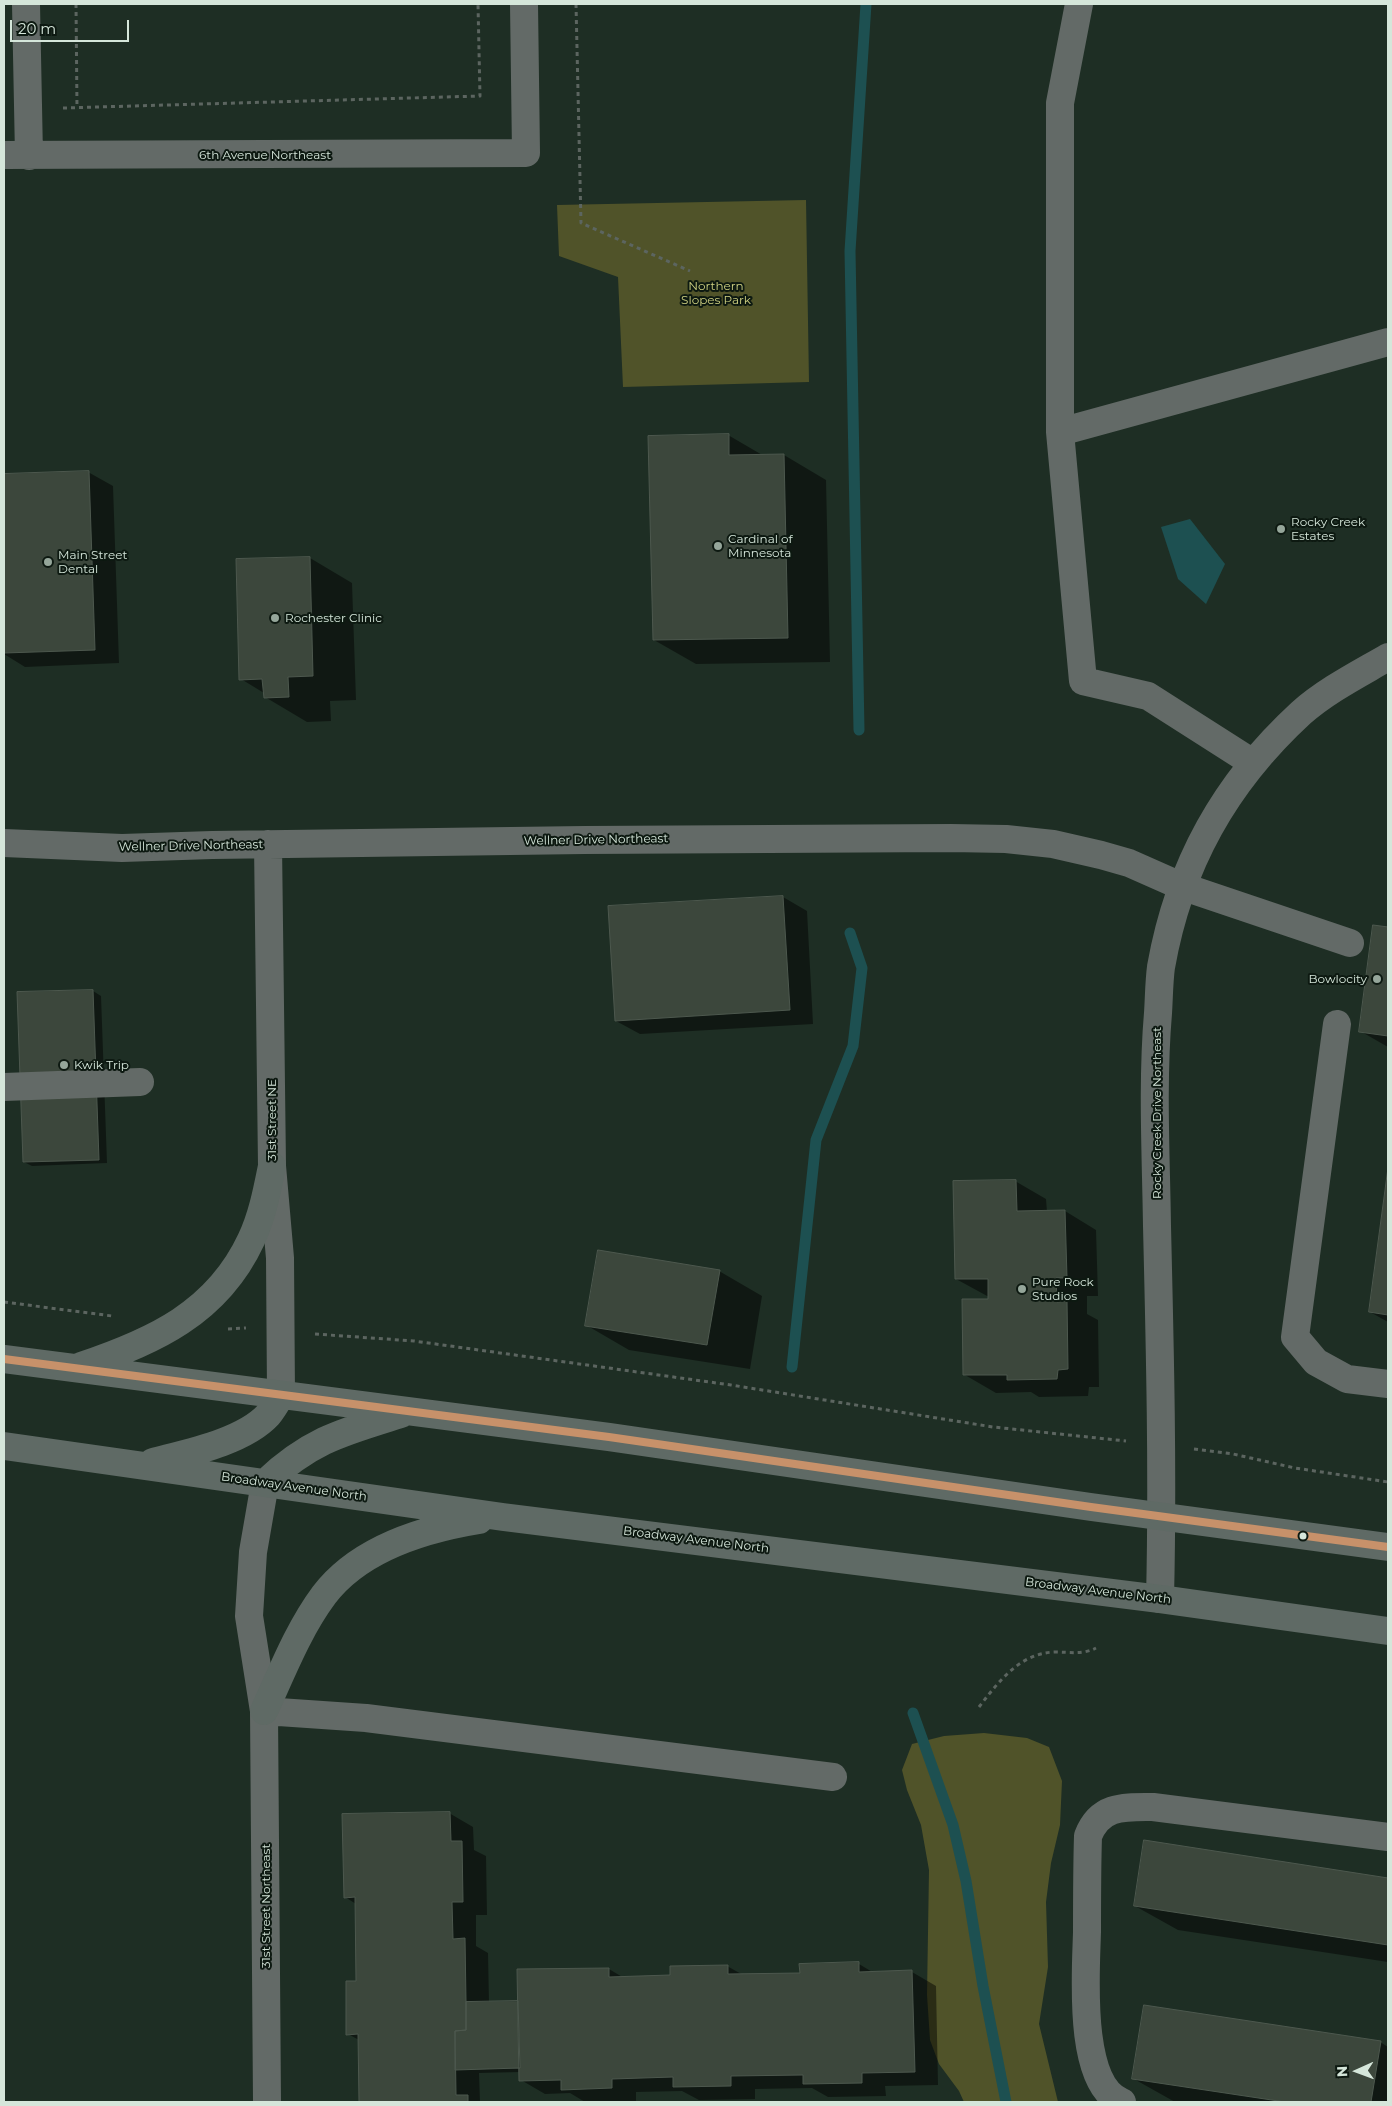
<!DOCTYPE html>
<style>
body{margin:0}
#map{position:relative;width:1392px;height:2106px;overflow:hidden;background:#1e2e24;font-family:Montserrat,sans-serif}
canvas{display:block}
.frame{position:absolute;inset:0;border:5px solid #d5e6da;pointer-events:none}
.north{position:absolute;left:1332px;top:2046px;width:50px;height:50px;-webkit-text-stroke:4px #0d1911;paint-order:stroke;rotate:268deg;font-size:14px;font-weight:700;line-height:20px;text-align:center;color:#d5e6da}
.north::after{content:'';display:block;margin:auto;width:18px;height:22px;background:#d5e6da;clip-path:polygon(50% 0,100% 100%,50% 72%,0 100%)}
.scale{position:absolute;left:10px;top:20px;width:119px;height:22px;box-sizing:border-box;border:2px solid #d5e6da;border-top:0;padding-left:6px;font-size:15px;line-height:18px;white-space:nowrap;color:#d5e6da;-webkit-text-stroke:4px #0d1911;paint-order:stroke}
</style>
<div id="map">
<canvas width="1392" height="2106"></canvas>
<div class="frame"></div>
<div class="north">N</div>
<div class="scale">20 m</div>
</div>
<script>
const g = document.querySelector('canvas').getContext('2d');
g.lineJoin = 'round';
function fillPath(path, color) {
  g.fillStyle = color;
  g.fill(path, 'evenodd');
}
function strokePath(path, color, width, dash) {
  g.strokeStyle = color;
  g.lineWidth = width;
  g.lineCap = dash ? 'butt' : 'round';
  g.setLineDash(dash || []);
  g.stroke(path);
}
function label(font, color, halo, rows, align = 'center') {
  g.font = font + ' Montserrat,sans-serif';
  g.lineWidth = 4;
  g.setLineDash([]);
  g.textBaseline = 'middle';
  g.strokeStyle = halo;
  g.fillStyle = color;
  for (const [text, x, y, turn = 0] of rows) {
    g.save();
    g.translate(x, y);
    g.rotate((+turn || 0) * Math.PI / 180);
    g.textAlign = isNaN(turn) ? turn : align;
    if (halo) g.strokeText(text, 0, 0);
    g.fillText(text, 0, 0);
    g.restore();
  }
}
fillPath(new Path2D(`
 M806,200L809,382L623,387L618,277L559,256L557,205Z
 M984,1733L1027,1738L1049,1747L1062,1781L1060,1825L1051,1863L1046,1902L1048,1967L1039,2024L1058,2102H964L959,2091L939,2064L930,2040L927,1995L929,1870L921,1825L907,1790L902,1770L912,1744L944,1736Z`), '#505329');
fillPath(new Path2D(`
 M1190,519L1225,564L1206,604L1178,579L1161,527Z`), '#1d5051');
fillPath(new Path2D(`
 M728,435L764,456L784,455L826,480L830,662L696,664L654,640Z
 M88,472L113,486L119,663L25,667L4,654V475Z
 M310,558L352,583L356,700L330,701L331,721L307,722L265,697L264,693L241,679Z
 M783,897L807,911L813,1024L640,1034L616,1021Z
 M1374,927L1388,928V1047L1360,1031Z
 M93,991L101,996L107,1163L32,1166L24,1162Z
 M1388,1178V1322L1370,1312Z
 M1015,1181L1046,1199L1047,1212L1065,1211L1096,1230L1098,1296H1087V1314L1098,1320L1099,1387H1089L1088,1396L1039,1397L1031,1392L996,1393L965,1375L989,1297L956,1279Z
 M719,1271L762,1296L750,1369L629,1350L586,1325Z
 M449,1813L473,1827L474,1850L486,1856L487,1915H476V1946L488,1953L489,2003L519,2002L609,1969L624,1978L672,1977L727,1966L743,1975L801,1974L859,1964L874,1973L912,1972L936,1986L938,2085L885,2086L886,2096L828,2097L812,2088L755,2089V2099L699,2100L682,2091L636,2092V2102H585L570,2093L545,2094L521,2080V2072L479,2073L480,2102H361L359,2040L348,2034L358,1982L356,1904L345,1897Z
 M1145,1842L1388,1879V1962L1178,1930L1135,1906Z
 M1380,2042L1388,2047V2102H1175L1134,2079Z`), '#0007');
strokePath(new Path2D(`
 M859,730L850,251L866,4
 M792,1367L816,1140L853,1046L862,968L850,933
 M913,1713L953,1825L966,1881L983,1986L1006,2102`), '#1d5051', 11);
const building = new Path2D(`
 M729,434V455L784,454L788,638L653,640L648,436Z
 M89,471L95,650L4,653V474Z
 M310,557L313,676L288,677L289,697L264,698L262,679L239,680L236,559Z
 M783,896L790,1010L615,1021L608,906Z
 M1373,925L1388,927V1036L1359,1032Z
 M93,990L99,1160L23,1162L17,992Z
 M1388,1168V1315L1369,1312Z
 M1016,1180L1017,1211L1065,1210L1067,1278H1056L1057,1302L1067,1301L1068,1369L1058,1370L1057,1379L1007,1380V1375H963L962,1299H988V1279H955L953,1181Z
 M598,1250L720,1270L707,1345L585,1326Z
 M450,1812L451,1841H462L463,1902H452L453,1939L465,1938L466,2002V2030L455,2031L456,2095H468V2102H359L358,2034L346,2035V1981H356L355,1897L344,1898L342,1814Z
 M1144,1840L1388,1878V1945L1134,1906Z
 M859,1962V1972L912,1970L915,2072L862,2073V2083L803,2084V2075L731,2076V2086L673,2087V2077L612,2079V2088L561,2090V2080L519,2081L517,1969L609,1968V1977L670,1975V1966L728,1965V1974L800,1973L799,1964Z
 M518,2001L520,2068L455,2070V2031L466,2030V2002Z
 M1144,2005L1381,2041L1371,2102H1285L1132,2079Z`);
fillPath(building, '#3c473c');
strokePath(building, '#4d584e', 1);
strokePath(new Path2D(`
 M76,4L77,108
 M576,4L581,223L690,271
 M63,108L480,96L478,4
 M4,1302L112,1316
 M228,1329L246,1328
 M315,1334L414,1341L731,1385L993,1427L1126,1441
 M1194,1449L1233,1454L1295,1468L1388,1482
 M979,1707C999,1681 1020,1653 1055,1652C1071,1652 1082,1655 1096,1648`), '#5c6560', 3, [4, 4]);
strokePath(new Path2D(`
 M26,4L29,156
 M1079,4L1060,103V432L1388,342
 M4,155L526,153L524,4
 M1060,432L1083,681L1148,696L1253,763
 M4,843L122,848L212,845L585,840L951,838L1006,839L1053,844L1101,855L1129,863L1181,886L1350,943
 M268,844L272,1166L280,1258L281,1395
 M1337,1024L1295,1337L1316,1362L1347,1379L1388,1384
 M4,1087L140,1082
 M265,1483L253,1552L249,1616L264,1711L267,2102
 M1160,1599C1163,1474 1160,1350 1157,1226C1156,1155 1152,1084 1158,1013C1159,998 1159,982 1161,967C1179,865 1225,783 1301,713C1327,690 1359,674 1388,657
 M264,1711L366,1718L833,1777
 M1122,2102C1077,2085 1086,1971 1087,1932C1087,1900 1087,1868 1088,1836C1100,1805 1124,1807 1153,1807L1388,1837`), '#636a67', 28);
strokePath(new Path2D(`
 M4,1359L609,1437L1091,1507L1388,1547
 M81,1366C153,1342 217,1313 251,1240C262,1217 267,1191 272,1166
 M4,1446L503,1517L1160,1599L1388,1631
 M153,1462C187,1453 243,1442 268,1415C273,1409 277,1402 281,1395
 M265,1483C310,1440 343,1432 401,1414
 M264,1711C282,1672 298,1630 324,1595C359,1549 424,1529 479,1520`), '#5f6a65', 28);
strokePath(new Path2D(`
 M4,1359L609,1437L1091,1507L1388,1547`), '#c7916a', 8);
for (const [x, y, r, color] of [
 [1281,529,5,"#95a69a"],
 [718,546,5,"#95a69a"],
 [48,562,5,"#95a69a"],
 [275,618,5,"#95a69a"],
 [1377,979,5,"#95a69a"],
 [64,1065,5,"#95a69a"],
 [1022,1289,5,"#95a69a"],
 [1303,1536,4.5,"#d5e6da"]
]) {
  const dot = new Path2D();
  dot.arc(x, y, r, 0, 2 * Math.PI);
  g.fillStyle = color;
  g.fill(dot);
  strokePath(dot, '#0d1911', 2);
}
label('12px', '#d5e6da', '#0d1911', [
 ["6th Avenue Northeast",265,155],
 ["Wellner Drive Northeast",596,840,-1],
 ["Wellner Drive Northeast",191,846,-1],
 ["Rocky Creek Drive Northeast",1157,1113,-90],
 ["31st Street NE",272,1120,-90],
 ["Broadway Avenue North",294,1487,8],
 ["Broadway Avenue North",696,1540,7],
 ["Broadway Avenue North",1098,1591,7],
 ["31st Street Northeast",266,1906,-90]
]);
label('12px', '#cfd182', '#0d1911', [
 ["Northern",716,286],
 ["Slopes Park",716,300]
]);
label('12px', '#d5e6da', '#0d1911', [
 ["Rocky Creek",1291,522],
 ["Estates",1291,536],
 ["Cardinal of",728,539],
 ["Minnesota",728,553],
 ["Main Street",58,555],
 ["Dental",58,569],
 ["Rochester Clinic",285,618],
 ["Bowlocity",1367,979,"right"],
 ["Kwik Trip",74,1065],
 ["Pure Rock",1032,1282],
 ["Studios",1032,1296]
], 'left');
</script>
